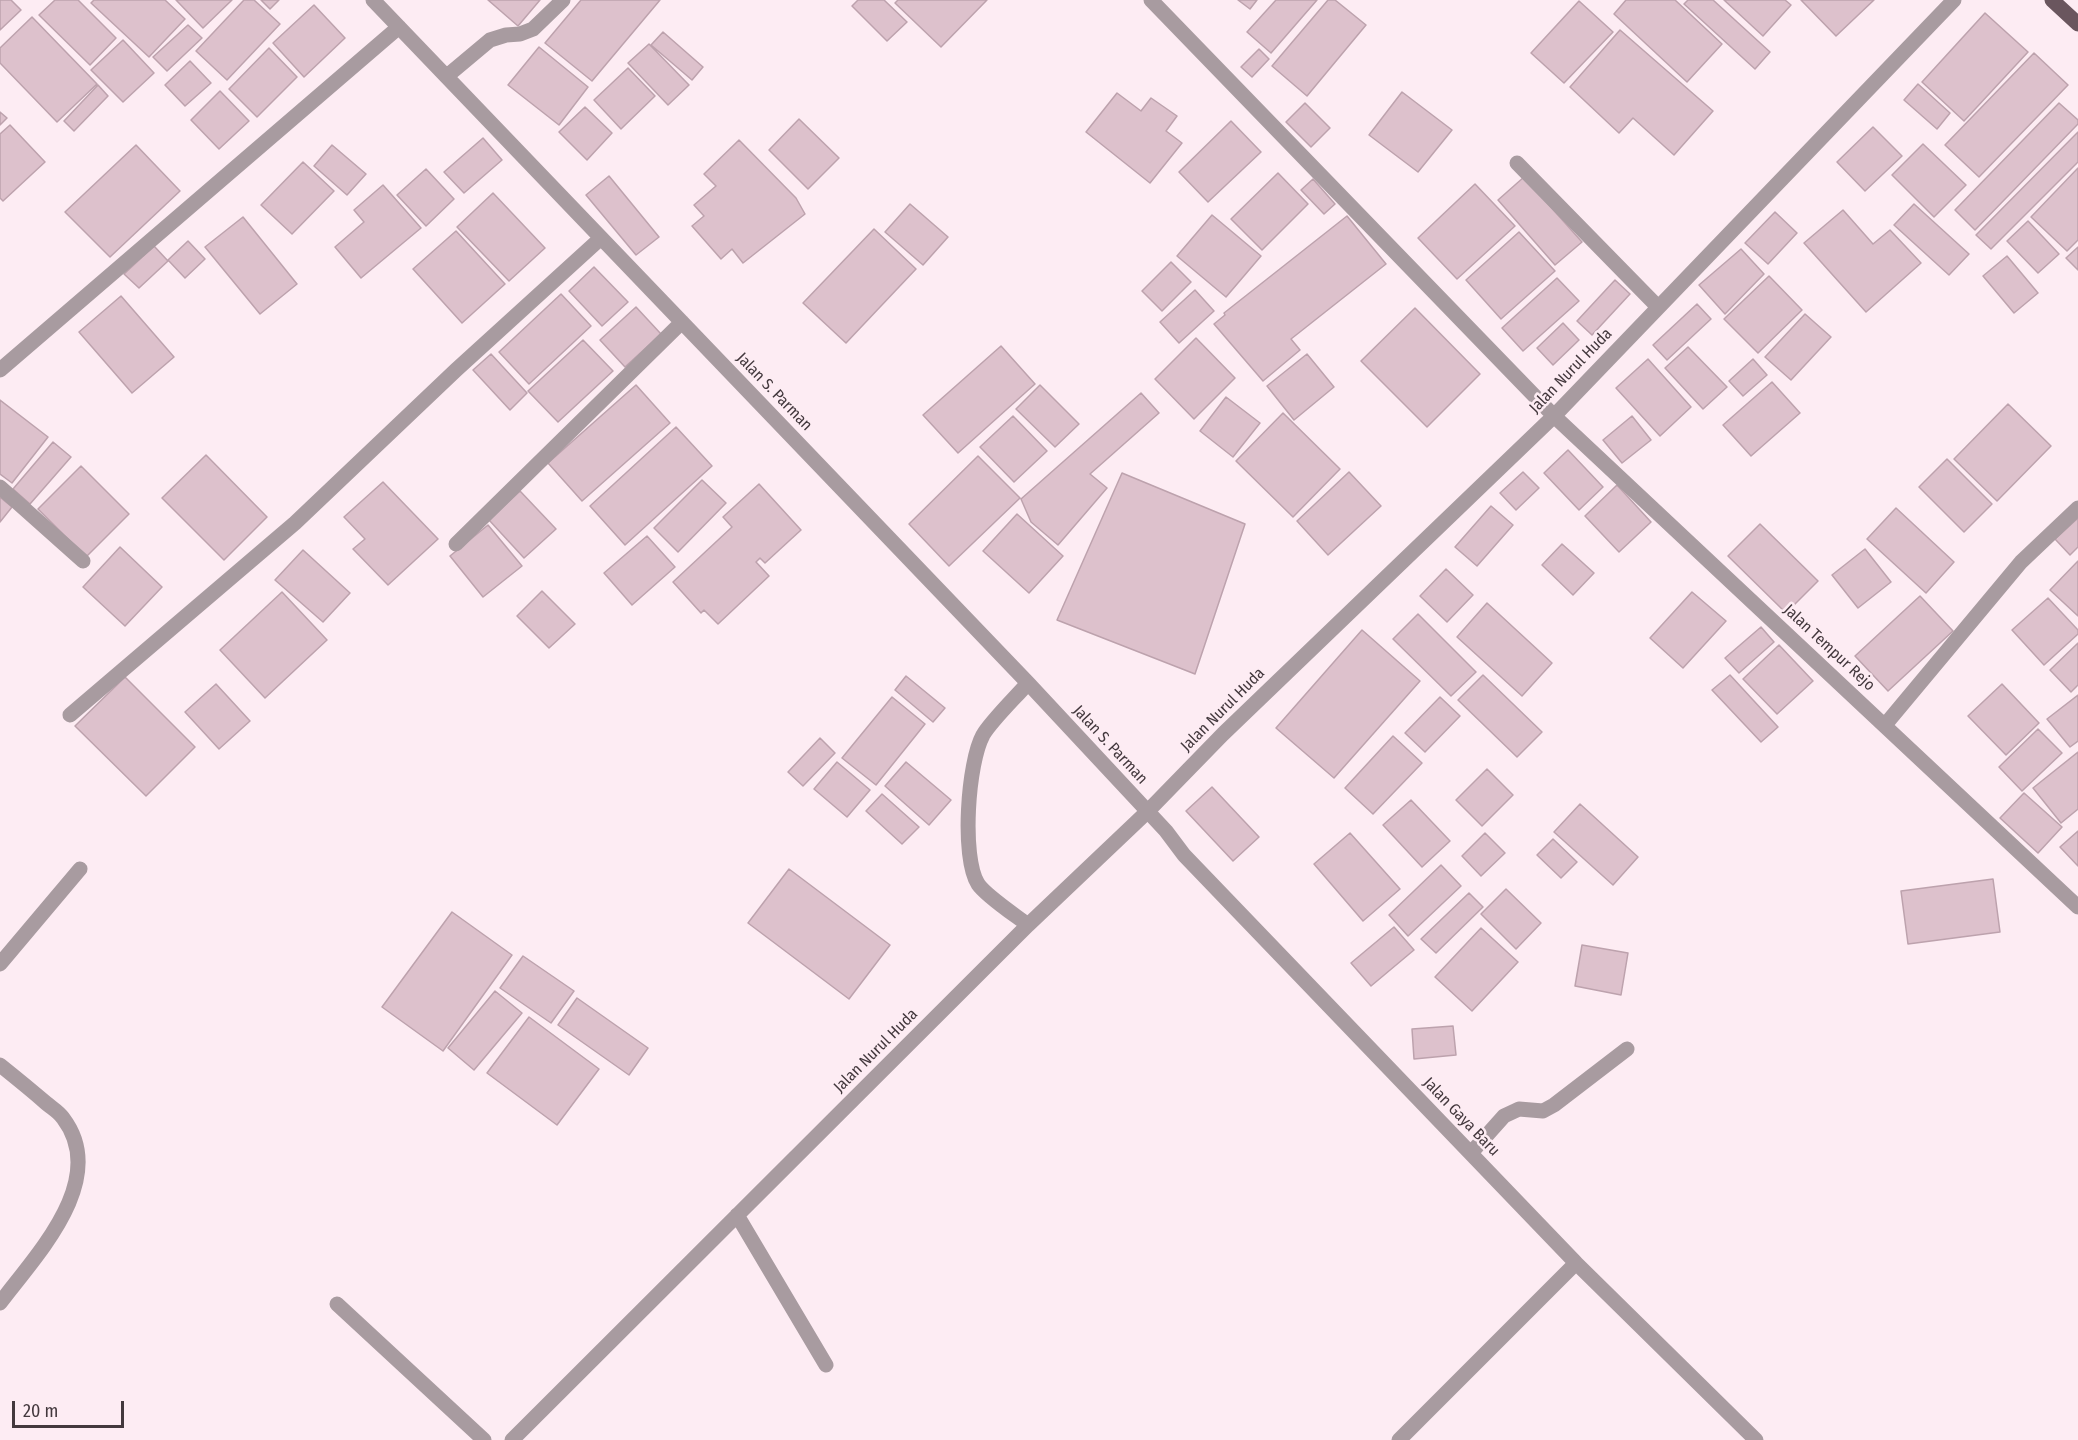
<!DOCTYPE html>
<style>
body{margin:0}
#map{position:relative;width:2078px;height:1440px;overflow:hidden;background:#fdecf3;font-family:"Fira Sans Condensed",sans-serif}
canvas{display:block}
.scale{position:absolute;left:12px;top:1401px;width:112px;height:27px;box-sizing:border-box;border:3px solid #43383d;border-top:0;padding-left:8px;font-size:18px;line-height:21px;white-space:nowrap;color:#43383d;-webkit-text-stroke:4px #fdecf3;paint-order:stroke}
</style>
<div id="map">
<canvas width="2078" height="1440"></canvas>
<div class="scale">20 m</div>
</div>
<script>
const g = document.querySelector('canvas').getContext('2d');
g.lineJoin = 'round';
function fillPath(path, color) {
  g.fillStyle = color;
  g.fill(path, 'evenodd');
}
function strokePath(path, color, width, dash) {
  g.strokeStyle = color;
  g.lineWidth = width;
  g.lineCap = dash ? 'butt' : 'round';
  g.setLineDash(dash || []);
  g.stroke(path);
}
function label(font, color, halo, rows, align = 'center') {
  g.font = font + ' "Fira Sans Condensed",sans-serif';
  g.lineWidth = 5;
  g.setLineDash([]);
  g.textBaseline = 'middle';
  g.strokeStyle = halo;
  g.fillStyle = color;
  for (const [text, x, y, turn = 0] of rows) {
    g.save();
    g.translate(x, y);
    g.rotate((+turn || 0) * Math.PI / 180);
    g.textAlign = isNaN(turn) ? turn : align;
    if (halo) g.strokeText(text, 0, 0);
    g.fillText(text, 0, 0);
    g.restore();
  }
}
const building = new Path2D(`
 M0,0H11L21,10L0,30Z
 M55,0H78L116,38L90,65L39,15Z
 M94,0H165L185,19L149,57L91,3Z
 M176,0H232L203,28Z
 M244,0H254L280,24L227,80L196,51Z
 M261,0H279L270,9Z
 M488,0H540L518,26Z
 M581,0H660L592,81L545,43Z
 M858,0H884L907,22L887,41L852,6Z
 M898,0H987L941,47L895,3Z
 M1238,0H1257L1250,9Z
 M1276,0H1317L1271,53L1247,32Z
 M1328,0H1335L1366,25L1307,96L1272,66Z
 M1626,0H1675L1722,44L1687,82L1614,14Z
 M1688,0H1713L1770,52L1755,69L1684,4Z
 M1724,0H1785L1791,5L1763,36Z
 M1801,0H1874L1836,36Z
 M1579,1L1613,32L1564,83L1531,53Z
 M314,5L345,38L304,77L273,43Z
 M1985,13L2028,52L1964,121L1922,82Z
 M32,17L97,84L57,122L0,63V48Z
 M188,25L202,38L167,71L153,57Z
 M1620,30L1713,111L1674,155L1633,118L1619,133L1570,87Z
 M663,32L703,67L692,80L651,45Z
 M123,40L154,73L123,102L91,70Z
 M649,44L689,85L668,105L628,63Z
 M539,47L588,87L559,125L508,85Z
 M269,48L297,77L257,117L229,89Z
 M1259,49L1269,59L1252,77L1241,67Z
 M2034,53L2068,85L1979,177L1945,145Z
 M190,61L211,83L185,106L165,85Z
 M628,68L655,96L621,129L594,100Z
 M1918,84L1950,113L1937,129L1904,100Z
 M98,85L108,96L74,131L64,121Z
 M220,91L249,121L219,149L191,120Z
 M1402,92L1452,130L1418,172L1369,135Z
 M1117,93L1141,111L1151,98L1177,116L1166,131L1182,143L1150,183L1086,132Z
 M1305,103L1330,128L1311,147L1286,122Z
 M2059,103L2078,120V124L1975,230L1955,210Z
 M585,107L612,133L587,160L559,132Z
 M0,112L7,118L0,125Z
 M799,119L839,158L808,189L769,150Z
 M1231,121L1261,152L1208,202L1179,172Z
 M10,125L45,162L3,201L0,198V134Z
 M1873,127L1902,156L1865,191L1837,162Z
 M2078,132V162L1991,249L1976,235Z
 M483,138L502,160L464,193L444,172Z
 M739,140L796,198L805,214L743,263L732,249L721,259L692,226L704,216L694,205L716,186L704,174Z
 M1923,144L1966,185L1934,217L1892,175Z
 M136,145L180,191L110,257L65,212Z
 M332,145L366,174L347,195L314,166Z
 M303,162L334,191L292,234L261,205Z
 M2078,168V240L2067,251L2031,217Z
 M426,169L454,199L426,226L397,195Z
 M1278,173L1308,204L1262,250L1231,219Z
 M609,176L659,237L636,255L586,195Z
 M1524,177L1582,242L1555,265L1498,200Z
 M1313,179L1335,204L1324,214L1301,190Z
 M1475,184L1515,226L1457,279L1418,238Z
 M383,185L421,228L361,278L335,247L364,222L354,210Z
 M493,193L545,248L509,281L457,227Z
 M910,204L948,237L923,265L885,232Z
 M1914,204L1969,254L1949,275L1894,225Z
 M1843,210L1873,244L1890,230L1921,263L1866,312L1804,243Z
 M1775,212L1797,233L1768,264L1745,243Z
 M1212,215L1261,256L1226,297L1177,256Z
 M1347,216L1386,264L1291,339L1300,350L1263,381L1214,324L1225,315L1224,313Z
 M243,217L297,284L260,314L205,247Z
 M2028,221L2059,254L2038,273L2007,241Z
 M874,229L916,269L846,343L803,303Z
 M456,231L505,284L462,323L413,269Z
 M1519,232L1555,271L1501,319L1466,280Z
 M188,241L205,259L185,278L168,260Z
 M154,246L168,261L139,288L124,274Z
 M2078,247V270L2066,258Z
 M1741,249L1764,274L1725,314L1699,285Z
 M2007,256L2038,293L2014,313L1983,276Z
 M1171,262L1191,282L1162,311L1142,291Z
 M594,267L628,302L602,326L569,291Z
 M1769,276L1802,310L1758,353L1724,319Z
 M1557,278L1579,301L1523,351L1502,328Z
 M1615,280L1630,294L1592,335L1577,321Z
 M1195,290L1214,311L1179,343L1160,322Z
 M561,294L591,326L529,384L499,352Z
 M121,296L174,357L132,393L79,332Z
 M1697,304L1711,319L1667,360L1653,345Z
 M636,307L661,334L625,367L600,340Z
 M1415,308L1480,374L1427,427L1361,361Z
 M1805,314L1831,337L1791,380L1765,357Z
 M1563,323L1579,340L1553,365L1537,348Z
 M1196,338L1235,378L1194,419L1155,379Z
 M583,340L613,371L558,422L528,391Z
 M1001,346L1035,384L958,453L923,415Z
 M1688,347L1727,387L1703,409L1665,368Z
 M491,354L527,393L510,410L473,370Z
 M1307,354L1334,387L1294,420L1267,386Z
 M1648,359L1691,407L1660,436L1616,388Z
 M1753,359L1767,375L1743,396L1729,381Z
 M1772,382L1800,413L1751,456L1723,425Z
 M636,385L670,423L582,501L548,463Z
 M1040,385L1079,424L1055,447L1016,409Z
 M1141,393L1159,413L1090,474L1107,488L1058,545L1031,522L1021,499Z
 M1226,397L1260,423L1233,457L1200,431Z
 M0,400L48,437L12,483L0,474Z
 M2008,404L2051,446L1997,501L1954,459Z
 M1283,413L1340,469L1293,517L1236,461Z
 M1013,416L1047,451L1014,482L980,447Z
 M1632,416L1651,440L1622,463L1603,440Z
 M676,427L712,466L625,545L590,506Z
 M53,442L71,457L30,504L13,489Z
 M1568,450L1603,487L1579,510L1544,473Z
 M206,455L267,517L224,560L162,498Z
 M978,456L1020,498L949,566L909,524Z
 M1947,459L1992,504L1964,532L1919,487Z
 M81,466L129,514L86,557L38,509Z
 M1349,472L1381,506L1328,555L1297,521Z
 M1523,472L1539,488L1516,510L1500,493Z
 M1122,473L1245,524L1195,674L1057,620Z
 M702,480L726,503L678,552L654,528Z
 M383,482L438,539L388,585L353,549L365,539L344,517Z
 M759,484L801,530L765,563L760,558L756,562L769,576L718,624L704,610L701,613L673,582L732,527L723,517Z
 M1617,485L1651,522L1619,552L1585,516Z
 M520,491L556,529L524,558L489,520Z
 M0,497L12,507L0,522Z
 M1491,506L1513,525L1477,566L1455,547Z
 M1896,508L1954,562L1926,593L1867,539Z
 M1017,514L1063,556L1029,593L983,551Z
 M2078,518V547L2070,555L2055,539Z
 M1760,524L1818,581L1786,613L1728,556Z
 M488,525L522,566L483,597L450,556Z
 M647,536L675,567L632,605L604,573Z
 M1562,544L1594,573L1573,595L1542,565Z
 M120,547L162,587L125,626L83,587Z
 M1865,549L1891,582L1858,608L1832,575Z
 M303,550L350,593L323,622L275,580Z
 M2078,561V616L2050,590Z
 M1446,569L1473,595L1447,622L1420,596Z
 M542,591L575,624L549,648L517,616Z
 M282,592L327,640L265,698L220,650Z
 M1692,592L1726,621L1683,668L1650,638Z
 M1920,596L1953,631L1888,691L1855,656Z
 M2048,598L2078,630V634L2044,665L2012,630Z
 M1487,603L1552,663L1522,696L1457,637Z
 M1418,614L1476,672L1451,696L1393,639Z
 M1761,627L1774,642L1739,673L1725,658Z
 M1362,630L1420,681L1334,778L1276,728Z
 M2078,643V685L2071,692L2050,670Z
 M1779,645L1813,681L1777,714L1743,679Z
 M1483,675L1542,732L1517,757L1458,700Z
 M1730,675L1778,727L1761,742L1712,690Z
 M906,676L945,708L933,722L895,690Z
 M125,677L195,747L146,796L75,726Z
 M216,684L250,721L219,749L185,712Z
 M2002,684L2039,723L2006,755L1968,716Z
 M2078,695V741L2070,747L2047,719Z
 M892,697L925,724L876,785L842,758Z
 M1440,697L1460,716L1425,752L1405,733Z
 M2038,729L2062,753L2022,791L1999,767Z
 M1393,736L1422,763L1373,814L1345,788Z
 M820,738L835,753L803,786L788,772Z
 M2078,752V809L2061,823L2033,788Z
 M837,762L870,790L847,817L814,789Z
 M906,762L951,800L929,825L885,786Z
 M1487,769L1513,795L1482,826L1456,800Z
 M1212,787L1259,837L1233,861L1186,811Z
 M2024,793L2062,827L2038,853L2000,818Z
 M882,794L919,827L902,844L866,811Z
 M1411,800L1450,841L1422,867L1383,825Z
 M1580,804L1638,857L1613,885L1554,832Z
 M2078,831V866L2060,847Z
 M1350,833L1400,889L1363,921L1314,864Z
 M1485,833L1505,853L1481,876L1462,856Z
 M1553,839L1577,862L1561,878L1537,855Z
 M1441,865L1461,886L1408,936L1389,915Z
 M789,869L890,945L849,999L748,923Z
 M1993,879L2000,932L1908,944L1901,891Z
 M1506,889L1541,923L1516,949L1481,914Z
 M1469,893L1483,907L1436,953L1421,939Z
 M452,912L512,955L443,1051L382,1007Z
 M1394,927L1414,950L1371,986L1351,963Z
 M1481,928L1518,962L1472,1011L1435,977Z
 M1582,945L1628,953L1621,995L1575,986Z
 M523,956L574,991L551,1023L500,988Z
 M495,991L522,1013L474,1070L448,1048Z
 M577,998L648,1048L629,1075L558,1025Z
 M529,1017L599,1069L557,1125L487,1073Z
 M1453,1026L1456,1055L1414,1059L1412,1029Z`);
fillPath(building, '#ddc1cc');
strokePath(building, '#bda2ad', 1.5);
strokePath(new Path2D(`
 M373,0L1028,683L1166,831L1184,855L1576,1263L1756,1440
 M1151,0L1554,416L2078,907
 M447,76L490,40L506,35L520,34L533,29L563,0
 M1517,163L1658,307
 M0,370L399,27
 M0,487L83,561
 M456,544L682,322
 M70,715L295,523L456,370L601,238
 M1885,725L2021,562L2078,508
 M1028,925C1015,915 986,896 978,884C961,857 968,762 983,735C992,720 1016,697 1028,683
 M0,964L80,869
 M0,1065C15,1077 31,1090 46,1103C52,1108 59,1112 63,1118C110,1180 36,1255 0,1303
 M1471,1153L1504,1116L1519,1109L1543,1111L1554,1105L1627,1049
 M737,1215L826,1365
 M337,1304L484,1440
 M512,1440L1028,925L1147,812L1223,734L1554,416L1954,0
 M1399,1440L1576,1263`), '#a89ba0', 15);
strokePath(new Path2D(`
 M2052,0L2078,24`), '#6a565e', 15);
label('16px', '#43383d', '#fdecf3', [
 ["Jalan Nurul Huda",1571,371,-46],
 ["Jalan S. Parman",774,392,46],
 ["Jalan Tempur Rejo",1829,648,43],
 ["Jalan Nurul Huda",1223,710,-45],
 ["Jalan S. Parman",1110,745,47],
 ["Jalan Nurul Huda",876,1051,-45],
 ["Jalan Gaya Baru",1461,1117,46]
]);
</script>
